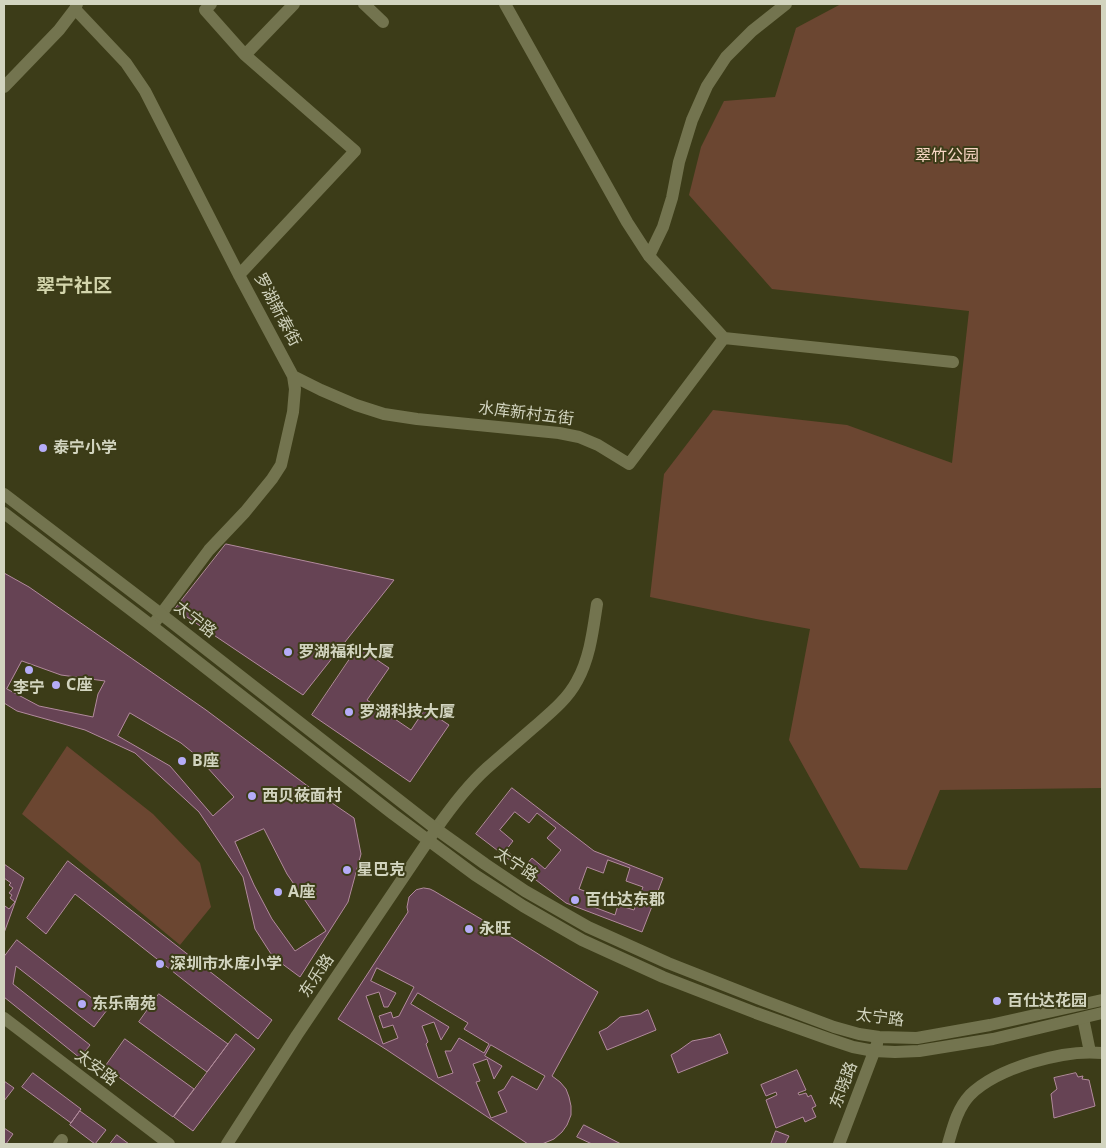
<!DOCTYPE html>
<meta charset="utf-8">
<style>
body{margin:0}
#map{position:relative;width:1106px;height:1148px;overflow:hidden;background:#3c3c18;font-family:"Noto Sans",sans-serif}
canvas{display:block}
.frame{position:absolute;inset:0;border:5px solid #d2d4bf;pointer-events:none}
</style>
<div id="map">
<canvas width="1106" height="1148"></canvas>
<div class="frame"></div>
</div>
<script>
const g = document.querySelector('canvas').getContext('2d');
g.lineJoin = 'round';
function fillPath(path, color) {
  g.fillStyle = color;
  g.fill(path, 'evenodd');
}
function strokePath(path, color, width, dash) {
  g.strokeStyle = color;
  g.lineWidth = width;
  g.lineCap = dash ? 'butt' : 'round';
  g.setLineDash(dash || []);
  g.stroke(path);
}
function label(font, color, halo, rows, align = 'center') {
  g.font = font + ' "Noto Sans","Noto Sans SC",sans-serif';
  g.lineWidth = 4;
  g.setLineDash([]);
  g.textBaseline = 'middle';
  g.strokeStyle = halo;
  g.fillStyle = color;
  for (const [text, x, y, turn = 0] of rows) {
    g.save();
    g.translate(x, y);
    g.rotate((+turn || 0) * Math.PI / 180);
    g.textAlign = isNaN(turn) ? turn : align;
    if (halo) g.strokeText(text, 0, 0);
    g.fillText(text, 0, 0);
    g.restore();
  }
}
fillPath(new Path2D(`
 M841,4H1102V788L940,790L907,870L860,868L789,740L810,629L756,619L650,597L664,474L713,410L847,425L952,463L969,311L772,289L689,195L701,147L724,101L775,97L796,28Z
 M67,746L153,814L200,863L211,907L180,945L22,814Z`), '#6b4631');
const building = new Path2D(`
 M226,544L394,580L303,695L175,609Z
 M4,573L29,587L206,710L313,790L354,818L361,854L348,902L300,977L273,957L255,929L243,877L199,812L135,753L85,730L17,711L4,703Z
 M358,647L389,668L367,700L411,730L425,709L449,725L410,782L312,715Z
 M22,661L61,675L105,681L98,694L93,717L39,706L7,689Z
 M130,713L181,743L197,756L234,797L213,816L170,766L118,736Z
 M512,788L594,851L663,878L642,932L566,903L476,834Z
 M515,812L529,823L537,813L556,828L547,838L561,850L545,869L532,858L525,866L506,850L513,841L500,830Z
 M264,829L287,874L326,931L295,951L272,919L254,885L235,842Z
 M608,860L630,868L626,881L643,887L634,910L618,905L615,915L591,906L595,895L579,889L587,867L603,873Z
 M68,861L272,1020L258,1039L75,894L46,934L27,918Z
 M4,864L24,878L4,933Z
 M4,878L11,883L9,885L13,888L9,893L12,895L10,898L15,902L9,909L5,906L4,907Z
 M424,888L430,889L434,891L513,938L598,992L552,1076L560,1082L566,1089L569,1097L571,1106V1115L567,1125L562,1132L554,1139L542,1144H528L387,1050L338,1019L408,912L407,907L409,897L416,890Z
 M17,940L107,1010L94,1027L16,966L13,984L90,1045L80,1058L4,997V957Z
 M377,968L414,987L399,1016L393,1018L391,1012L379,1016L383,1028L393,1025L398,1038L383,1044L366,996L379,992L384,1007H388L396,993L371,981Z
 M418,993L468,1023L464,1029L489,1044L484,1053L459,1038L451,1051H445L453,1073L438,1078L426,1044L428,1042L422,1026L434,1022L441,1040L449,1027L411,1004Z
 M159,994L228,1044L207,1072L139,1022Z
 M648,1010L656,1030L607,1050L599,1032L607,1028L620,1017L640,1014Z
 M236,1034L255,1049L193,1131L174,1117Z
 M720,1034L728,1053L678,1073L671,1055L678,1051L692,1041L712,1037Z
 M125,1039L194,1089L173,1117L105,1067Z
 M491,1045L545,1076L537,1090L512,1076L504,1089L498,1092L507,1112L491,1118L476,1082L480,1081L473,1064L487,1059L494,1079L502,1066L485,1056Z
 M797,1070L806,1090L798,1093L799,1095L806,1093L808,1097L811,1095L816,1106L812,1108L816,1117L805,1122L803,1117L776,1128L766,1100L777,1095L776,1092L766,1096L761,1085Z
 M33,1073L81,1109L71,1123L22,1087Z
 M1076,1073L1078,1077L1083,1076L1082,1079L1089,1080L1095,1106L1054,1118L1051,1094L1057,1089L1054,1078Z
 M4,1081L14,1088L4,1101Z
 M80,1111L106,1130L95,1144L70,1125Z
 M584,1125L621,1144H592L577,1137Z
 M4,1128L13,1134L6,1144H4Z
 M776,1131L789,1136L785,1144H771Z
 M117,1135L129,1144H110Z`);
fillPath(building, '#664354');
strokePath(building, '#b28a9d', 1);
strokePath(new Path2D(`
 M211,4L205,10L245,55L355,151L239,275
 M364,4L383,22
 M505,4L627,222L649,256L724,338L953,362
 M75,9L126,63L145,91L239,275L293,376L295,389L293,412L281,465L272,479L245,512L209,550L152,626
 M245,55L294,4
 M4,87L59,30L75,9L77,4
 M649,256L663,227L672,198L679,162L692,120L707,86L726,57L752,31L786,4
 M293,376L321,390L356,405L384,414L417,419L559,433L579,437L598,445L629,464L724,338
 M436,829C452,806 467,786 487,768C503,754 518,741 533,728C549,714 567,700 577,681C590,658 593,630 597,604
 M1083,1018L1090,1052
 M59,1144L62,1140
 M948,1144C953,1127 957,1109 970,1095C997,1068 1064,1049 1102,1053`), '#73744f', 12);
strokePath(new Path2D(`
 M4,494L161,614L436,829L485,864L525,891L588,927L668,963L762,1000L834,1027L859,1034L879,1037L917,1038L990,1025L1102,1000
 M4,513L152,626L393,814L475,875L523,906L582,940L663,977L756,1013L829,1039L853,1047L874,1051L895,1052L919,1051L993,1039L1102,1013
 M4,1018L169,1144
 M227,1144L297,1035L432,835
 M839,1144L877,1044`), '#73744f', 12);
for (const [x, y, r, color] of [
 [43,448,5,"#b5acf8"],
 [288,652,5,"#b5acf8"],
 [29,670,5,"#b5acf8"],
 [56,685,5,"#b5acf8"],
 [349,712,5,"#b5acf8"],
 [182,761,5,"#b5acf8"],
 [252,796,5,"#b5acf8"],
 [347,870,5,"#b5acf8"],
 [278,892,5,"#b5acf8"],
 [575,900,5,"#b5acf8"],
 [469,929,5,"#b5acf8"],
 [160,964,5,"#b5acf8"],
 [997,1001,5,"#b5acf8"],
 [82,1004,5,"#b5acf8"]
]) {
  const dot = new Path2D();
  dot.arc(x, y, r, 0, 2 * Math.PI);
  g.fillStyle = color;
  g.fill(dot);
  strokePath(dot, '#3c3c18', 2);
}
label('16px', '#f9d7c5', '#3c3c18', [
 ["翠竹公园",947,156]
]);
label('16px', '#d2d4bf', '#3c3c18', [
 ["罗湖新泰街",277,310,62],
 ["水库新村五街",526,414,7],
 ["太宁路",195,620,38],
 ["太宁路",516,865,33],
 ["东乐路",317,976,-56],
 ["太宁路",880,1018,7],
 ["太安路",96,1068,37],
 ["东晓路",844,1085,-69]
]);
label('bold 16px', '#d2d4bf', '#3c3c18', [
 ["泰宁小学",53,448],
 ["罗湖福利大厦",298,652],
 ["C座",66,685],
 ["李宁",29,688,"center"],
 ["罗湖科技大厦",359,712],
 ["B座",192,761],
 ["西贝莜面村",262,796],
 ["星巴克",357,870],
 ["A座",288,892],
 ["百仕达东郡",585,900],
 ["永旺",479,929],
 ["深圳市水库小学",170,964],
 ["百仕达花园",1007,1001],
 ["东乐南苑",92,1004]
], 'left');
label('bold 19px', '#d3d5ac', '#3c3c18', [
 ["翠宁社区",74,287]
]);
</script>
